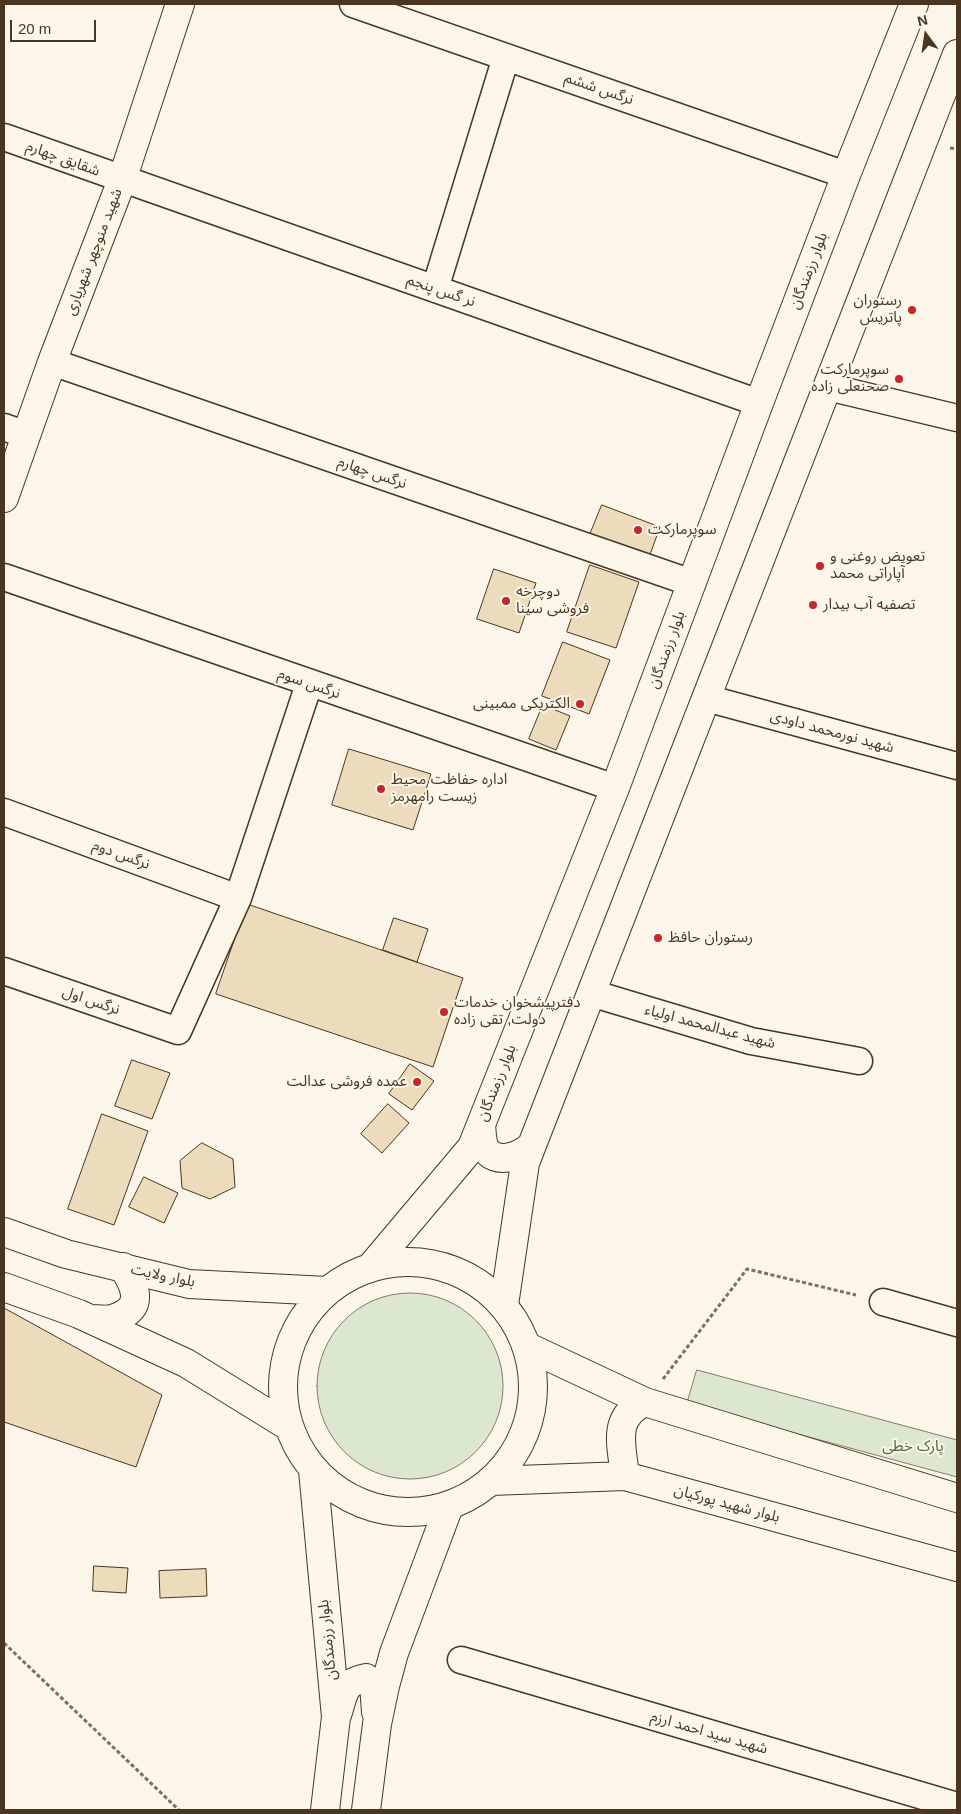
<!DOCTYPE html>
<meta charset="utf-8">
<style>
body{margin:0}
#map{position:relative;width:961px;height:1814px;overflow:hidden;background:#fbf6e9;font-family:Arial,sans-serif}
canvas{display:block}
.frame{position:absolute;inset:0;border:5px solid #4a3520;pointer-events:none}
.north{position:absolute;left:901px;top:10px;width:50px;height:50px;-webkit-text-stroke:4px #fbf6e9;paint-order:stroke;rotate:346deg;font-size:14px;font-weight:700;line-height:20px;text-align:center;color:#4a3520}
.north::after{content:'';display:block;margin:auto;width:18px;height:22px;background:#4a3520;clip-path:polygon(50% 0,100% 100%,50% 72%,0 100%)}
.scale{position:absolute;left:10px;top:20px;width:86px;height:22px;box-sizing:border-box;border:2px solid #4a3520;border-top:0;padding-left:6px;font-size:15px;line-height:18px;white-space:nowrap;color:#4a3520;-webkit-text-stroke:4px #fbf6e9;paint-order:stroke}
</style>
<div id="map">
<canvas width="961" height="1814"></canvas>
<div class="frame"></div>
<div class="north">N</div>
<div class="scale">20 m</div>
</div>
<script>
const g = document.querySelector('canvas').getContext('2d');
g.lineJoin = 'round';
function fillPath(path, color) {
  g.fillStyle = color;
  g.fill(path, 'evenodd');
}
function strokePath(path, color, width, dash) {
  g.strokeStyle = color;
  g.lineWidth = width;
  g.lineCap = dash ? 'butt' : 'round';
  g.setLineDash(dash || []);
  g.stroke(path);
}
function label(font, color, halo, rows, align = 'center') {
  g.font = font + ' Arial,"Noto Sans Arabic",sans-serif';
  g.lineWidth = 4;
  g.setLineDash([]);
  g.textBaseline = 'middle';
  g.strokeStyle = halo;
  g.fillStyle = color;
  for (const [text, x, y, turn = 0] of rows) {
    g.save();
    g.translate(x, y);
    g.rotate((+turn || 0) * Math.PI / 180);
    g.textAlign = isNaN(turn) ? turn : align;
    if (halo) g.strokeText(text, 0, 0);
    g.fillText(text, 0, 0);
    g.restore();
  }
}
const green = new Path2D(`
 M317 1386a93 93 0 1 1 186 0a93 93 0 1 1-186 0Z
 M697,1370L957,1440V1477L687,1404Z`);
fillPath(green, '#dce7d0');
strokePath(green, '#887966', 1);
const building = new Path2D(`
 M602,505L660,527L648,560L589,537Z
 M590,565L639,582L616,648L567,632Z
 M494,569L536,583L519,633L477,619Z
 M563,642L610,660L589,714L542,696Z
 M543,705L570,716L556,750L529,739Z
 M349,749L431,774L413,830L332,805Z
 M247,904L463,978L433,1067L216,994Z
 M394,918L428,929L417,962L383,950Z
 M132,1060L170,1073L152,1119L115,1106Z
 M410,1064L434,1081L412,1110L389,1094Z
 M388,1104L409,1123L382,1153L361,1134Z
 M102,1114L148,1131L114,1225L68,1209Z
 M202,1143L233,1159L235,1187L210,1199L182,1188L180,1161Z
 M144,1177L178,1193L164,1223L129,1207Z
 M4,1308L162,1395L136,1467L4,1422Z
 M94,1566L128,1568L126,1593L93,1591Z
 M206,1569L207,1596L160,1598L159,1571Z`);
fillPath(building, '#ecdcbc');
strokePath(building, '#4a3520', 1);
const street = new Path2D(`
 M353,4L846,175
 M4,137L759,403
 M435,289L506,57
 M52,362L692,583
 M828,387L957,418
 M4,427L26,435
 M4,577L615,788
 M706,698L957,766
 M4,812L238,898
 M4,971L178,1031L238,898L309,684
 M591,993L751,1041L859,1061
 M883,1302L957,1323
 M461,1660L957,1806`);
const secondary = new Path2D(`
 M4,498L52,362L122,180L180,4
 M481,1124C482,1131 481,1140 485,1148C495,1166 520,1156 531,1146
 M4,1232L66,1254L189,1284L327,1291
 M283 1387a125 125 0 1 1 250 0a125 125 0 1 1-250 0Z
 M370,1268L472,1147L615,788L759,403L846,175L914,4
 M4,1287L79,1314L186,1363L288,1426
 M504,1305L525,1163L957,54
 M91,1319C98,1319 108,1321 115,1318C145,1308 136,1287 123,1267
 M528,1347L645,1402L957,1498
 M313,1470L336,1717L325,1810
 M625,1476C622,1446 611,1417 645,1402
 M491,1481L625,1476L957,1567
 M337,1715C344,1695 342,1682 366,1678L374,1685L376,1712
 M366,1810L377,1724L385,1686L394,1653L449,1506`);
strokePath(street, '#4a3520', 29);
strokePath(secondary, '#4a3520', 30);
strokePath(new Path2D(`
 M950,148L957,149
 M663,1379L747,1269L856,1295
 M4,1643L179,1810`), '#7f6f5c', 3, [4, 2.5]);
strokePath(street, '#fbf6e9', 26);
strokePath(secondary, '#fbf6e9', 28);
for (const [x, y, r, color] of [
 [912,310,5,"#c62828"],
 [899,379,5,"#c62828"],
 [638,530,5,"#c62828"],
 [820,566,5,"#c62828"],
 [506,601,5,"#c62828"],
 [813,605,5,"#c62828"],
 [580,704,5,"#c62828"],
 [381,789,5,"#c62828"],
 [658,938,5,"#c62828"],
 [444,1012,5,"#c62828"],
 [417,1082,5,"#c62828"]
]) {
  const dot = new Path2D();
  dot.arc(x, y, r, 0, 2 * Math.PI);
  g.fillStyle = color;
  g.fill(dot);
  strokePath(dot, '#fbf6e9', 2);
}
label('15px', '#4a3520', '#fbf6e9', [
 ["نرگس ششم",599,89,19],
 ["شقایق چهارم",63,159,20],
 ["شهید منوچهر شهریاری",94,252,-69],
 ["بلوار رزمندگان",809,271,-69],
 ["نر گس پنجم",441,291,19],
 ["نرگس چهارم",372,473,19],
 ["بلوار رزمندگان",667,650,-70],
 ["نرگس سوم",309,684,19],
 ["شهید نورمحمد داودی",832,732,15],
 ["نرگس دوم",121,855,20],
 ["نرگس اول",91,1001,19],
 ["شهید عبدالمحمد اولیاء",710,1027,15],
 ["بلوار رزمندگان",497,1083,-68],
 ["بلوار ولایت",163,1276,12],
 ["بلوار شهید پورکیان",727,1504,15],
 ["بلوار رزمندگان",328,1640,-96],
 ["شهید سید احمد ارزم",709,1733,16]
]);
label('15px', '#4a3520', '#fbf6e9', [
 ["رستوران",902,301,"right"],
 ["پاتریس",902,318,"right"],
 ["سوپرمارکت",889,370,"right"],
 ["صحنعلی زاده",889,387,"right"],
 ["سوپرمارکت",648,530],
 ["تعویض روغنی و",830,557],
 ["آپاراتی محمد",830,574],
 ["دوچرخه",516,592],
 ["فروشی سینا",516,609],
 ["تصفیه آب بیدار",823,605],
 ["الکتریکی ممبینی",570,704,"right"],
 ["اداره حفاظت محیط",391,780],
 ["زیست رامهرمز",391,797],
 ["رستوران حافظ",668,938],
 ["دفترپیشخوان خدمات",454,1003],
 ["دولت, تقی زاده",454,1020],
 ["عمده فروشی عدالت",407,1082,"right"]
], 'left');
label('15px', '#436837', '#fbf6e9', [
 ["پارک خطی",913,1447]
]);
</script>
